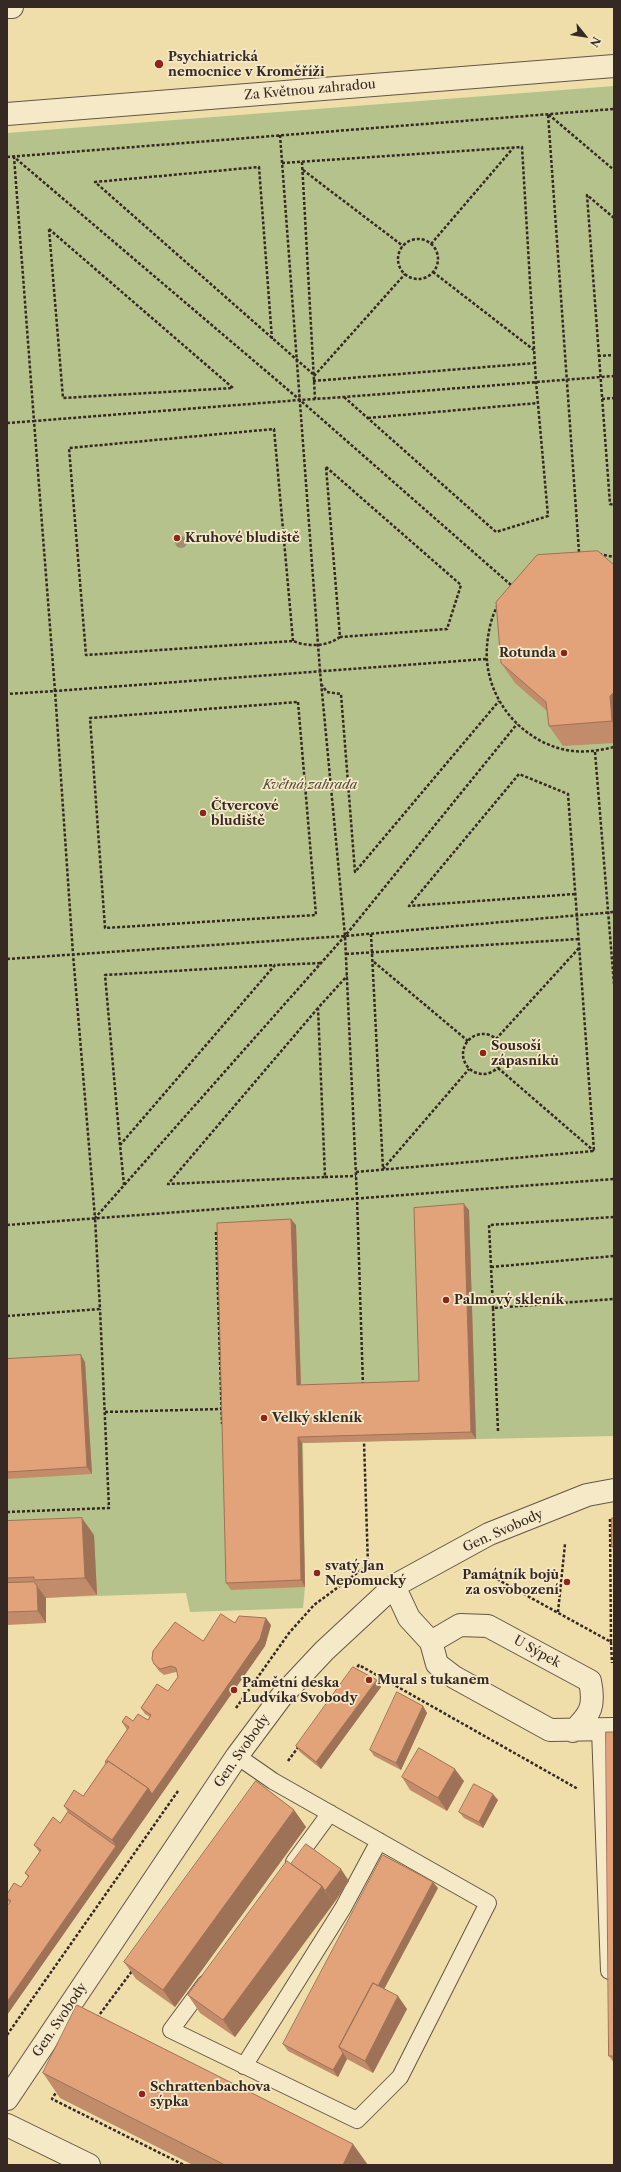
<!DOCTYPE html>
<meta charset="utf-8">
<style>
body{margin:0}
#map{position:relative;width:621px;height:2172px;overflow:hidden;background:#efddaa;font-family:"Libre Caslon Text",serif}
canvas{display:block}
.frame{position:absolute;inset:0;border:8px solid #362924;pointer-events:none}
.north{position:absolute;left:565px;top:16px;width:40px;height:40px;-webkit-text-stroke:3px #f5e9c8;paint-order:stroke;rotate:120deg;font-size:11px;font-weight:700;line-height:16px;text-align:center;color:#362924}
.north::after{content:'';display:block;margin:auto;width:14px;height:18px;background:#362924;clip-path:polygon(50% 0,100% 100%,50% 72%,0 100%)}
</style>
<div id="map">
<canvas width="621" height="2172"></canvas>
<div class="frame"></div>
<div class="north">N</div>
</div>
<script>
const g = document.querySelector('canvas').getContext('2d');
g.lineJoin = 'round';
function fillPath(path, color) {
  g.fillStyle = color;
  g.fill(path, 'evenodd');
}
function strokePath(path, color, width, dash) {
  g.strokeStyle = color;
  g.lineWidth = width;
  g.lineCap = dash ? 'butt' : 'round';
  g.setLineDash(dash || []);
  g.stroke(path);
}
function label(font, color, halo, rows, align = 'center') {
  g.font = font + ' "Libre Caslon Text",serif';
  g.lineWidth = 3.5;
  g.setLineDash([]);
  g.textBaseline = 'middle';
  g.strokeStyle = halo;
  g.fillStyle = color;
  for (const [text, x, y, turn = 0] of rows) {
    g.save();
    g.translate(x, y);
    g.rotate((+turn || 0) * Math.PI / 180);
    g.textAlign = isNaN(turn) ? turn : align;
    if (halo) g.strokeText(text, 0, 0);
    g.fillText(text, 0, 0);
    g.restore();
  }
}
fillPath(new Path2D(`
 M614,86V1436L303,1443L305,1587L303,1608L190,1612L186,1593L7,1599V133Z`), '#b5c28b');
const service = new Path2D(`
 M600,1730L609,1971
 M294,1862L330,1813
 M205,1984L171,2030L357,2120L400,2077L488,1903L273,1781L237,1756
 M244,2066L343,1908L379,1841`);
const pedestrian = new Path2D(`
 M7,7H12`);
const minor = new Path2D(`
 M7,114L614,66
 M394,1586L409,1618L431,1642L437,1664L454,1677L550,1730L614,1729
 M431,1642L460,1625L488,1626L590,1681C595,1706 591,1714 573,1731
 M7,2099L237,1756L281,1697L324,1651L394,1586L489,1534L587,1495L614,1490
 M7,2125L89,2165`);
strokePath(service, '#645646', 18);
strokePath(pedestrian, '#645646', 24);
strokePath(minor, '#645646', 24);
strokePath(new Path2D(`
 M280,135L320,671L345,936L357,1198L363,1386
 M7,157L614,109
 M302,162L315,399
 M282,163L522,147L536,382L548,516L496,532L344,397
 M303,170L403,246
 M614,218L587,195L610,504L614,505
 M49,229L233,388L63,398Z
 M398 259a20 20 0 1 1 40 0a20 20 0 1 1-40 0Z
 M431,244L514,147
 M433,272L534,350
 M272,339L259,167L95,182L313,374
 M598,356L614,355
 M314,376L405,274
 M313,381L535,363
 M602,399L614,398
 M368,418L538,403
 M7,423L34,421L55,691L7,694
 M326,467L461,585L447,629L340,637Z
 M579,552L548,114L614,170
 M599,554L614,557
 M511,585L300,400L14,157L34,421L300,400L344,397L614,376
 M498,605C491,617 488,633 487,646C483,694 518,740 566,750C582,753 598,751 614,747
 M293,641L274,429L69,448L86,655L293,641C308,647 326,647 340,637
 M486,659L55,691L73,954L95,1218L345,936L517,724
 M321,684L327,692L341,694L355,872L499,701
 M298,702L316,915L105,928L90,718Z
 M595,752L614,984
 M371,934L383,1169
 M346,954L579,939
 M7,959L345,936L614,912
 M374,962L468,1041
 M318,1008L168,1184L325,1177L318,1008L347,976
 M463 1054a20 20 0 1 1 40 0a20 20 0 1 1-40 0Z
 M496,1039L579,948
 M498,1068L594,1151
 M120,1145L105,975L275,965
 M383,1169L469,1069
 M356,1172L594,1151L568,794L519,774L409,906L575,894
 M325,1177L356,1176
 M124,1185L120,1145L275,965L322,963
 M7,1225L614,1179
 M216,1232L222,1424
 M491,1267L614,1256
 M493,1308L489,1225L614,1217
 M7,1316L100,1309L95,1218
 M105,1412L222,1409
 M498,1431L493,1308L614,1299
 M7,1512L109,1508L100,1309
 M484,1572L611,1642L610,1519
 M558,1612L565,1544
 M611,1642L612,1663
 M354,1671L359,1665L578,1789
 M236,1708L289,1633L314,1605L368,1565L364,1442
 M288,1761L299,1746
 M97,2018L132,1971
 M7,2035L178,1791
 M58,2089L52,2099L184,2165`), '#362924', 2.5, [3, 2]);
strokePath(service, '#f5e9c8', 16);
strokePath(pedestrian, '#f5e9c8', 22);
strokePath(minor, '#f5e9c8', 22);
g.fillStyle = '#9b8f6f';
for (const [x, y] of [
 [181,542]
]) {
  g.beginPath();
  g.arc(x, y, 6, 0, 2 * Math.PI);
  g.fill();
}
fillPath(new Path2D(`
 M614,565V743L563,746L549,726L547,711L515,683L501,663Z
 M469,1210L476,1439L302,1443L305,1587L231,1590L226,1583L296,1225L301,1385L419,1381Z
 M7,1359L85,1362L92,1474L7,1479Z
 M7,1521L94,1535L97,1595L46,1598V1623L7,1625Z
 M235,1623L271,1625L265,1646L7,2015V1906L9,1903L7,1899V1894L21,1887L28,1877L25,1873L40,1853L34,1845L60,1823L68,1812L64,1806L83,1796L106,1764L105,1762L127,1730L122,1722L133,1721L148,1720L150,1717L145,1714L141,1708L168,1691L178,1677L177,1672H176L164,1675L159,1671L154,1664L203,1641Z
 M377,1680L381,1687L321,1769L300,1752L296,1746Z
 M423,1706L427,1713L401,1770L374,1756L370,1750Z
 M614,1732V2063L609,2056Z
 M402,1777L464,1781L447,1811L410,1790Z
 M498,1800L483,1828L464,1818L459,1812Z
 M294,1810L306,1827L175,2007L136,1979L124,1962Z
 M291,1864L349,1881L235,2037L200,2013L188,1995Z
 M438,1888L384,1989L407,2009L373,2073L347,2059L338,2077L288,2051L283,2044Z
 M43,2073L368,2165H193L60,2098Z`), '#c28c6a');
fillPath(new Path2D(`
 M614,692V725L612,721L610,696Z
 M464,1204L469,1210L476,1439L471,1432Z
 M291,1219L296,1225L301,1392L297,1385Z
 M81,1355L85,1362L92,1474L87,1467Z
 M298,1437L302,1443L305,1587L301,1580Z
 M82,1518L94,1535L97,1595L85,1578Z
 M37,1586L46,1598V1623L38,1611Z
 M266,1618L271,1625L265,1646L7,2015V2002L116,1846L112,1840Z
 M377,1680L381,1687L321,1769L316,1762Z
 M423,1706L427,1713L401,1770L396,1763Z
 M455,1769L464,1781L447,1811L438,1798Z
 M493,1794L498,1800L483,1828L479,1822Z
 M294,1810L306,1827L175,2007L163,1990Z
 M341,1869L349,1881L334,1903L325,1891Z
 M433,1882L438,1888L350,2053L344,2050Z
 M322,1886L334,1903L235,2037L223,2020Z
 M398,1996L407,2009L373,2073L365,2061Z
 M343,2053L347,2059L338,2077L333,2070Z
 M353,2144L368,2165H343Z`), '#9e7256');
const building = new Path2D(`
 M598,551L614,565V692L610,696L612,721L549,726L546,702L501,663L496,602L537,555Z
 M464,1204L471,1432L298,1437L301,1580L226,1583L217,1223L291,1219L297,1385L419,1381L414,1208Z
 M81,1355L87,1467L7,1472V1359Z
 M82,1518L85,1578L34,1580V1577L7,1578V1521Z
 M612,1518H614V1547H612Z
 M34,1582L37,1586L38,1611L7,1612V1583Z
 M221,1614L235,1623L239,1616L266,1618L260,1639L152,1794L148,1788L108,1761L107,1763L105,1762L129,1727L122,1722L126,1716L133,1721L138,1714L148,1720L151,1715L141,1708L157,1684L168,1691L178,1677L176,1668L171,1666L160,1669L154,1664L152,1659L153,1651L175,1622L203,1641Z
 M353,1667L377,1680L316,1762L296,1746Z
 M397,1692L423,1706L396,1763L370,1750Z
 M606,1732H614V2056H609Z
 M419,1748L455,1769L438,1798L402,1777Z
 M108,1761L148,1788L112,1840L64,1806L74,1790L83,1796Z
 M256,1781L294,1810L163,1990L124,1962Z
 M474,1784L493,1794L479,1822L459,1812Z
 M68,1812L116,1846L7,2002V1906L11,1901L7,1898V1894L14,1883L21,1887L29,1876L25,1873L41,1850L34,1845L53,1817L60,1823Z
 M306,1844L341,1869L325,1891L322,1886L291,1864Z
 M383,1855L433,1882L378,1986L373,1983L339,2047L343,2053L333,2070L283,2044Z
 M287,1861L322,1886L223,2020L188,1995Z
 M373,1983L398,1996L365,2061L339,2047Z
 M77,2005L353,2144L343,2165H225L43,2073Z`);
fillPath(building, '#e2a37b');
strokePath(building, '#9e7256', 1);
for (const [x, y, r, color] of [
 [159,64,5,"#8f2418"],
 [177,538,4,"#8f2418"],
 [564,653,4,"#8f2418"],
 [203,813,4,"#8f2418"],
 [483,1053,4,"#8f2418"],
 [446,1300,4,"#8f2418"],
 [264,1418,4,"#8f2418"],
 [317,1573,4,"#8f2418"],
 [567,1582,4,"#8f2418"],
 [369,1680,4,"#8f2418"],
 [234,1690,4,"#8f2418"],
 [142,2094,4,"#8f2418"]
]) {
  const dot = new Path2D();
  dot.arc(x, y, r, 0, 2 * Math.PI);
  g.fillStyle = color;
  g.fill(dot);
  strokePath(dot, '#f5e9c8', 1.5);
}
label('bold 13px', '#362924', '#f5e9c8', [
 ["Psychiatrická",168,57],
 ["nemocnice v Kroměříži",168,72],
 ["Kruhové bludiště",185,538],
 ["Rotunda",556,653,"right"],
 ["Čtvercové",211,806],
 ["bludiště",211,821],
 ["Sousoší",491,1046],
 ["zápasníků",491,1061],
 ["Palmový skleník",454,1300],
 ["Velký skleník",272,1418],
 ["svatý Jan",325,1566],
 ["Nepomucký",325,1581],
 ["Památník bojů",559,1575,"right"],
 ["za osvobození",559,1590,"right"],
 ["Mural s tukanem",377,1680],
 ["Pamětní deska",242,1683],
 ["Ludvíka Svobody",242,1698],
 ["Schrattenbachova",150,2087],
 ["sýpka",150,2102]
], 'left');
label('13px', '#362924', '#f5e9c8', [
 ["Za Květnou zahradou",310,90,-5],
 ["Gen. Svobody",503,1531,-24],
 ["U Sýpek",537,1652,29],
 ["Gen. Svobody",242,1751,-55],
 ["Gen. Svobody",60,2020,-56]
]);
label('italic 13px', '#564f3e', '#f5e9c8', [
 ["Květná zahrada",310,785]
]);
</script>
